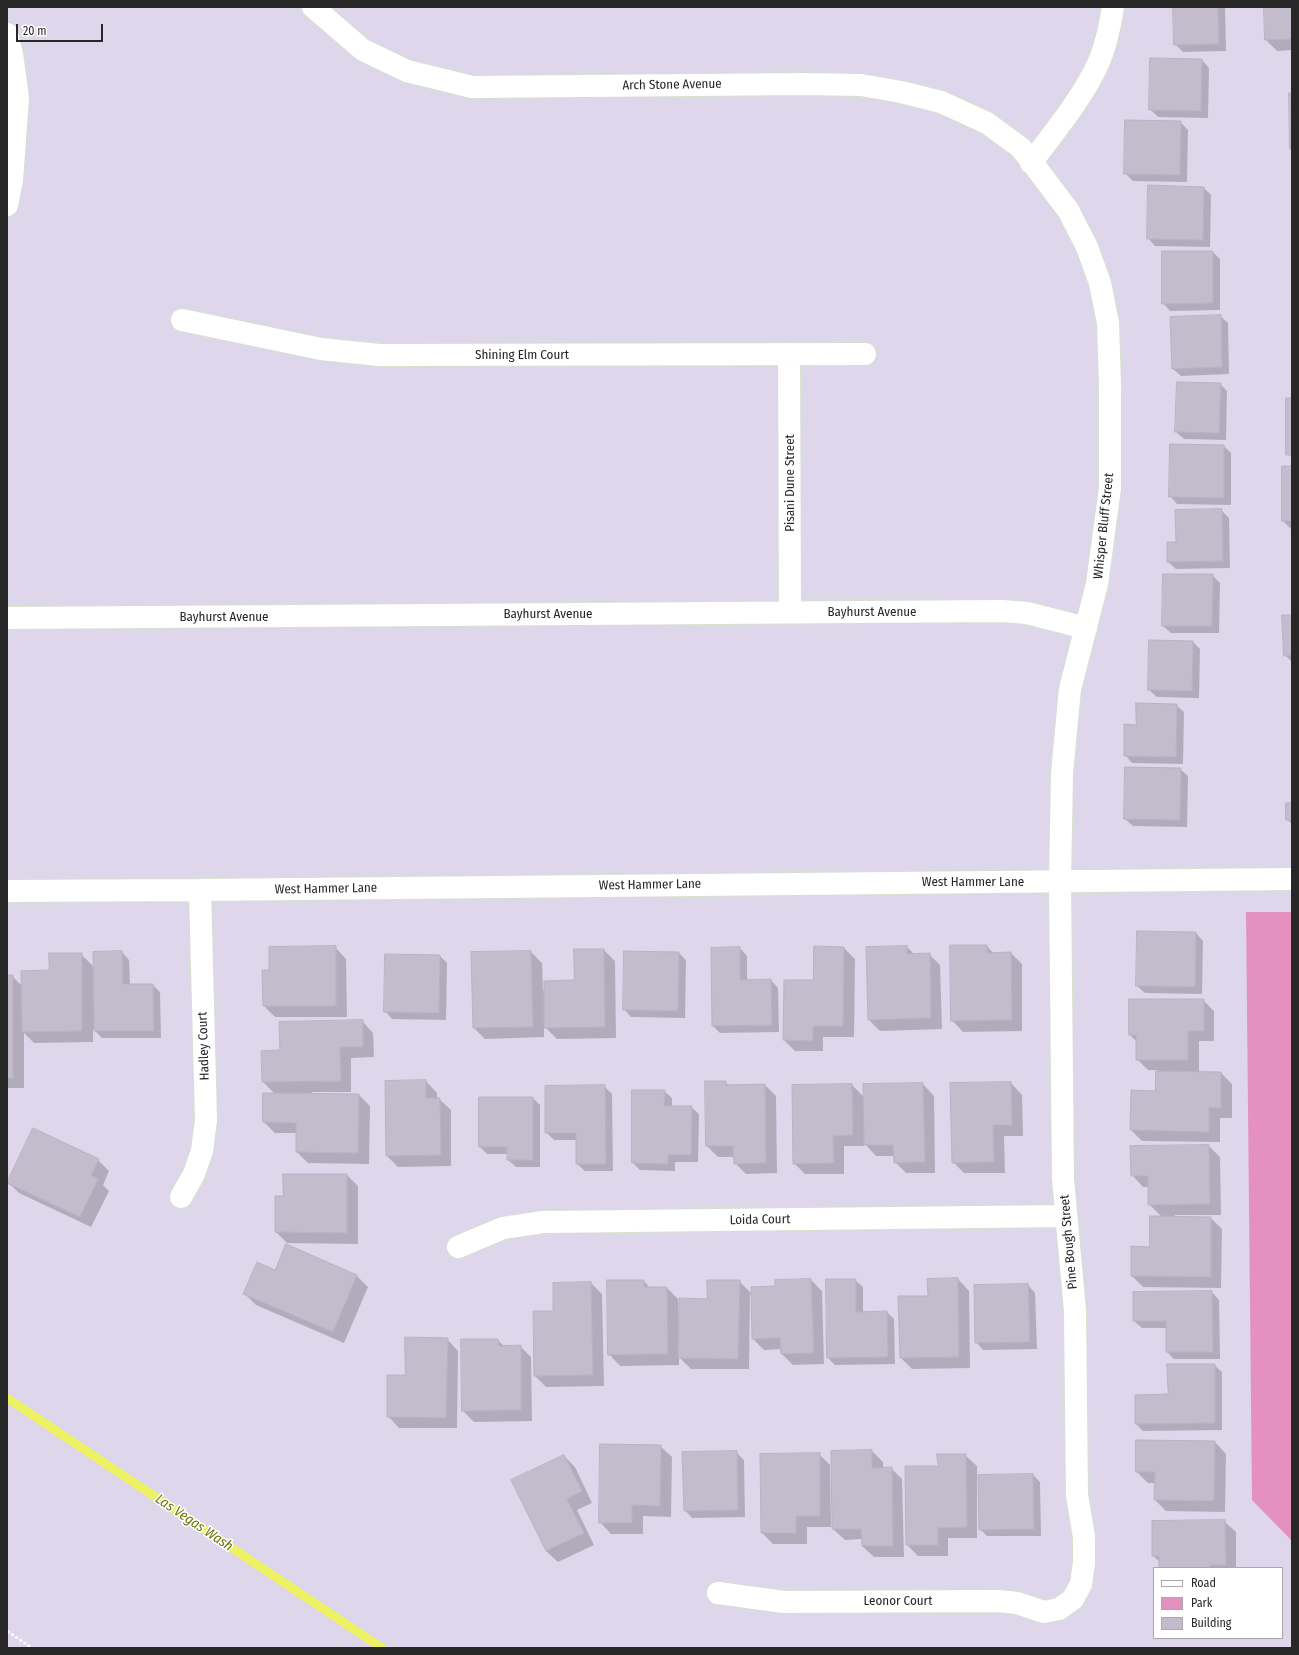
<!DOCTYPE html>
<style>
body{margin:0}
#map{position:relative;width:1299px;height:1655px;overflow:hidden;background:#ded7eb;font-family:"Fira Sans Condensed",sans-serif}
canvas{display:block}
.frame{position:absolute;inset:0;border:8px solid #272727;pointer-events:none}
.legend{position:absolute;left:1153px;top:1567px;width:130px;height:72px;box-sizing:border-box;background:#fff;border:1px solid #a9a9a9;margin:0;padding:5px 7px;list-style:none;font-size:12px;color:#272727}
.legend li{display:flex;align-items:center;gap:8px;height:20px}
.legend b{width:20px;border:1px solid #a9a9a9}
.scale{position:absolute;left:16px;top:24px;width:87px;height:18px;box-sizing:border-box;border:2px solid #272727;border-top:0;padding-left:5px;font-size:12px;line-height:14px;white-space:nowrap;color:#272727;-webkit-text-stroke:3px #fff;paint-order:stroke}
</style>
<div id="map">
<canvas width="1299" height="1655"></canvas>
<div class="frame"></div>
<ul class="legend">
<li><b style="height:5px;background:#fff"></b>Road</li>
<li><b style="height:11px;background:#e491c0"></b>Park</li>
<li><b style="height:11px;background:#c3bccc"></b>Building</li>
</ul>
<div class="scale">20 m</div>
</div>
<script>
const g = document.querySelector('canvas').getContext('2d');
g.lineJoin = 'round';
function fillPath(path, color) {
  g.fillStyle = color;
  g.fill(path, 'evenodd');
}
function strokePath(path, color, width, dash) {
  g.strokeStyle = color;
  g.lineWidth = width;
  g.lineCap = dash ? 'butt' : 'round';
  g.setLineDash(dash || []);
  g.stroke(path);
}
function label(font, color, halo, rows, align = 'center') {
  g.font = font + ' "Fira Sans Condensed",sans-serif';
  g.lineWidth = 3;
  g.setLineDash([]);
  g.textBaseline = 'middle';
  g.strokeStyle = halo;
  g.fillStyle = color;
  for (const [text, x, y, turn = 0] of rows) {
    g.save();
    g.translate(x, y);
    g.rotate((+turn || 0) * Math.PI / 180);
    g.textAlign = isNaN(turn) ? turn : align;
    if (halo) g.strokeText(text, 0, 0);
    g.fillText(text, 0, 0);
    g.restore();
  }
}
fillPath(new Path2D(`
 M1246,912H1292V1541L1252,1500Z`), '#e491c0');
fillPath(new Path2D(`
 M1174,7H1225L1226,51L1183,52L1175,44Z
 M1265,7H1292V50L1277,51L1266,40Z
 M1151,59L1202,60L1209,68L1208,118L1158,117L1150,109Z
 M1180,122L1188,130L1187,182L1133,181L1126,174Z
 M1204,188L1211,195L1210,247L1155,246L1148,238Z
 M1213,252L1220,259V310L1170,311L1163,303Z
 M1220,316L1228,323L1229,374L1181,376L1173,369Z
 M1220,384L1227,391L1226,440L1184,439L1176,432Z
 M1224,446L1231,453V505L1177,504L1170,496Z
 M1292,467V530L1283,521Z
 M1221,510L1229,518L1230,568L1176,569L1168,562Z
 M1212,575L1220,583L1219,633H1171L1163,626Z
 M1292,616V662L1285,655Z
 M1193,642L1200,649L1199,698L1157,697L1149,690Z
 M1176,705L1184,712L1183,764L1132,763L1125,755L1137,726Z
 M1180,769L1188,776L1187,827L1133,826L1125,819Z
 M1292,804V824L1287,819Z
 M1196,933L1203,941L1202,994L1145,993L1137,986Z
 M987,946L994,954L1011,953L1022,964V1031L963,1032L952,1020Z
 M335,947L346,959L347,1017H275L264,1006L270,971Z
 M907,947L914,954H929L940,965L942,1029L880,1031L869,1020L867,948Z
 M740,948L747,956V981L771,980L778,988L779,1032L720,1033L713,1026Z
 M844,948L855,959L854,1037H823V1051H795L784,1040L814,981Z
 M604,950L615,961L616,1038L557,1039L544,1026V1037L485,1039L474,1028L472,953L531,952L542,963L543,991H545L575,981Z
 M122,952L129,960L130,985H153L160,992L161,1038H102L93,1029V1042L34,1043L24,1033V1088H7V976H12L22,986L81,954L94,967Z
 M679,953L686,960L685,1018L631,1017L624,1009Z
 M440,956L447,963L446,1020L392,1019L385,1011Z
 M1203,1000L1214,1011V1041H1199V1072L1221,1073L1232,1084V1118H1220V1142L1142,1141L1131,1130L1156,1092L1157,1070H1148L1137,1059V1042L1130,1035Z
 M362,1021L373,1033L374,1057L351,1058V1092H312V1094L359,1095L370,1106L369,1164L308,1163L297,1152V1133H275L264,1122L275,1094L263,1082L281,1051Z
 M426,1081L437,1093V1099H439L451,1110V1166L398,1167L387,1156L386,1082Z
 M725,1082L730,1086L765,1085L776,1096L777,1173L746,1174L735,1163V1157H718L707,1146Z
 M1011,1083L1022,1095L1023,1136H1004L1005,1173H964L953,1162Z
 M923,1084L934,1096L935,1173H906L895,1162L894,1156H876L864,1143V1146H844V1174H805L794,1163L852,1085L864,1097Z
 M604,1086L612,1094L613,1171H585L577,1164V1140H554L546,1132Z
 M664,1091L672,1098V1107H691L699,1114L698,1162H675V1171L640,1170L633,1163Z
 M533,1098L540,1105V1167H516L508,1160V1154H487L480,1147Z
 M1209,1146L1220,1157L1221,1215H1175V1217L1211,1218L1222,1229L1221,1288L1143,1287L1132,1276L1150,1248L1162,1217L1149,1204V1187H1143L1132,1175Z
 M98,1160L109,1171L103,1185L109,1191L91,1227L19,1193L8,1182Z
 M347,1175L358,1186V1244L287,1243L276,1232L284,1197Z
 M286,1245L357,1276L368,1287L344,1343L256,1305L245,1294L275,1271Z
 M958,1279L969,1291L970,1368L912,1369L901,1358L929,1297Z
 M811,1280L822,1291L824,1364L793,1365L782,1354V1349L764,1350L753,1339L752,1294H750L749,1369H691L679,1357V1365L620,1366L609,1354L644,1281L650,1288H667L678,1299V1319H680L739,1281L752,1294L776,1287Z
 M855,1280L863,1287V1313L887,1312L894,1319L895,1364L835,1365L828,1358Z
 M591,1283L602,1294L604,1386L546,1387L535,1376L554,1312V1284Z
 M1028,1285L1035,1293L1037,1349L983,1350L976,1342L975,1286Z
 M1212,1292L1219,1300L1220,1359H1174L1167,1352V1328H1142L1134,1321Z
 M447,1339L458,1351L457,1428H399L388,1416L406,1376Z
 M462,1340H498L504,1346H520L531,1357L532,1421L474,1422L463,1411Z
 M1214,1365L1222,1372V1430L1143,1431L1136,1424L1169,1395Z
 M1215,1442L1226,1454L1225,1512L1166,1511L1155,1500L1156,1483H1148L1137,1472Z
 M660,1446L672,1457L671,1517L643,1516V1534H611L600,1522Z
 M872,1451L883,1462V1468H891L902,1479L904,1557H874L862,1546V1539L845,1540L833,1529L832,1452Z
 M736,1452L744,1460L745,1517L692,1518L685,1510Z
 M819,1454L830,1465L831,1527H807V1544H773L762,1533Z
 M965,1455L977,1466V1538H948V1556H918L907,1545L939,1467Z
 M564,1456L575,1467L592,1503L577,1510L594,1545L558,1562L546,1551Z
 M1033,1475L1040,1482L1041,1536H987L980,1529Z
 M1224,1521L1236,1532V1568H1160V1562L1153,1556Z`), '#0003');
strokePath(new Path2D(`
 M7,1398L382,1648`), '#edf264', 9);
const building = new Path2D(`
 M1173,7H1218L1219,44L1174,45Z
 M1264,7H1292V39L1265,40Z
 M1150,58L1202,59L1201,111L1149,110Z
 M1289,93H1292V149H1290Z
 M1125,120L1181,121L1180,175L1124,174Z
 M1148,185L1204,187L1203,240L1147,239Z
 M1162,251H1213V303L1162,304Z
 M1221,315L1222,367L1172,369L1170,317Z
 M1177,382L1221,383L1219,433L1175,432Z
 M1286,398H1292V455H1286Z
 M1170,444L1224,445V498L1169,497Z
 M1282,466H1292V521H1282Z
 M1222,509L1223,561L1167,562V542H1176L1175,510Z
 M1163,574H1213L1212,626H1162Z
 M1282,615H1292V655L1284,656Z
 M1149,640L1193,641L1192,691L1148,690Z
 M1136,703L1177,704L1176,757L1124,756V724L1136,725Z
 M1125,767L1181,768L1180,820L1124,819Z
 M1286,803H1292V820H1286Z
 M1137,931L1196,932L1195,987L1136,986Z
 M950,945H987V953L1011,952L1012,1020L951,1021Z
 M336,946V1006H263L262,970H269V947Z
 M814,946L844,947L843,1026H813V1041L783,1040L784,980H813Z
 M907,946V954L930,953L931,1018L868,1020L866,947Z
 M740,947V980L771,979L772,1025L712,1026L711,948Z
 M574,949H604L605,1027L544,1028V981L574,980Z
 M122,951L123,984H153L154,1031H94L93,952Z
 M531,951L533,1027L473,1028L471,952Z
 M624,951L679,952L678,1011L623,1010Z
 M49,953H82V1031L22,1032L21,971L49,970Z
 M385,954L440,955L439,1013L384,1012Z
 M7,975H13V1078H7Z
 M1129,999H1204V1031H1188V1060H1136V1035H1129Z
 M363,1020V1047H340L341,1081L262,1082L261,1051L280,1050L279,1022Z
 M1156,1071L1221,1072V1108L1209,1107V1132L1130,1130L1131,1090L1155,1091Z
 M426,1080V1098H440L441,1155L386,1156L385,1081Z
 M705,1081H726V1085L765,1084L766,1163L734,1164L733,1146H706Z
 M1011,1082L1012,1125H993L994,1162L952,1163L950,1083Z
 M923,1083L925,1162L894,1163L893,1145H864L863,1084Z
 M852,1084L853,1135L833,1136L834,1163L793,1164L792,1085Z
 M605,1085L606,1164H576V1133H545V1086Z
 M632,1090H665L664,1106H692L691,1155H668V1164L632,1163Z
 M263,1093L359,1094L358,1153L296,1152V1123L263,1122Z
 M479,1097H533V1160H507V1147H479Z
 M33,1128L99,1159L91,1175L98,1179L80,1217L7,1183Z
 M1209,1145L1210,1204L1148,1205V1176H1131L1130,1146Z
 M283,1174H347V1233L275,1232V1196H283Z
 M1150,1216L1211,1217V1277L1131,1276V1246L1149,1247Z
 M286,1244L357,1275L333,1332L243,1294L257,1262L275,1270Z
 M958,1278L959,1357L900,1358L898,1296H928L927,1279Z
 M811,1279L814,1353L781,1354L780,1338L752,1339L751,1287L775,1286V1280Z
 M826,1279H856V1312L887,1311L888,1357L827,1358Z
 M607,1280H644V1287H667L668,1354L608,1355Z
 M707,1280H740L738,1359L678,1358L679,1298L707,1299Z
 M591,1282L593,1375L534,1376L533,1311H553V1283Z
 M1028,1284L1030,1342L975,1343L974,1285Z
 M1212,1291L1213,1352H1166V1321H1133V1292Z
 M405,1337L448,1338L446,1418L387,1417V1375H405Z
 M461,1339H498L499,1346L521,1345V1410L462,1411Z
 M1167,1364H1215V1423L1135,1424V1395L1168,1394Z
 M1136,1440L1215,1441L1214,1501L1154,1500L1155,1472H1136Z
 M600,1444L661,1445L660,1506L632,1505V1523H599Z
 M872,1450V1468L892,1467L893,1546H862L861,1529H832L831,1451Z
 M737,1451L738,1510L684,1511L682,1452Z
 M820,1453V1516H796V1533H761L760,1454Z
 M937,1454H966L967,1527L938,1528V1545H906L905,1466H938Z
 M564,1455L582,1491L567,1499L584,1533L546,1551L511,1480Z
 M1033,1474L1034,1529L979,1530L978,1475Z
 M1225,1520L1226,1565H1210V1568H1159V1556H1152V1521Z`);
fillPath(building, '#c3bccc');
strokePath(building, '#bab1c5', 1);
const minor = new Path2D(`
 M313,7L363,50L407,71L472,87L804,84L861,85L901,92L941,102L987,123L1021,148L1068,210L1087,247L1100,283L1108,323L1110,387V488L1097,584L1070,689L1062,773L1060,882L1063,1179L1075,1311L1077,1495L1084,1537V1562L1081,1584L1073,1599L1059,1609L1044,1612L1017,1603L998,1601L784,1602L718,1593
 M7,34L12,54L18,98L12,180L7,205
 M1031,163C1055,131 1081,100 1098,64C1106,46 1110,26 1113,7
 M182,320L321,349L379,355L865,354
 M789,354L790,612
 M7,618L1002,611L1027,613L1086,628
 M7,891L200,890L1292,879
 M181,1197L194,1174L202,1151L206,1120L200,890
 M458,1247L503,1228L543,1222L1066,1216`);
strokePath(minor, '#d5e1cd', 24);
strokePath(new Path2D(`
 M7,1631L32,1648`), '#fff', 2.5, [3, 2]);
strokePath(minor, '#fff', 22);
label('13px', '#272727', '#fff', [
 ["Arch Stone Avenue",672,85,-1],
 ["Shining Elm Court",522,355],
 ["Pisani Dune Street",790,483,-90],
 ["Whisper Bluff Street",1104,526,-84],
 ["Bayhurst Avenue",872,612],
 ["Bayhurst Avenue",548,614],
 ["Bayhurst Avenue",224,617],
 ["West Hammer Lane",973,882],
 ["West Hammer Lane",650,885,-1],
 ["West Hammer Lane",326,889,-1],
 ["Hadley Court",204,1046,-92],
 ["Loida Court",760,1220,-1],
 ["Pine Bough Street",1069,1242,-95],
 ["Leonor Court",898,1601]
]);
label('italic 14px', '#6a780a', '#fff', [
 ["Las Vegas Wash",194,1523,34]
]);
</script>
